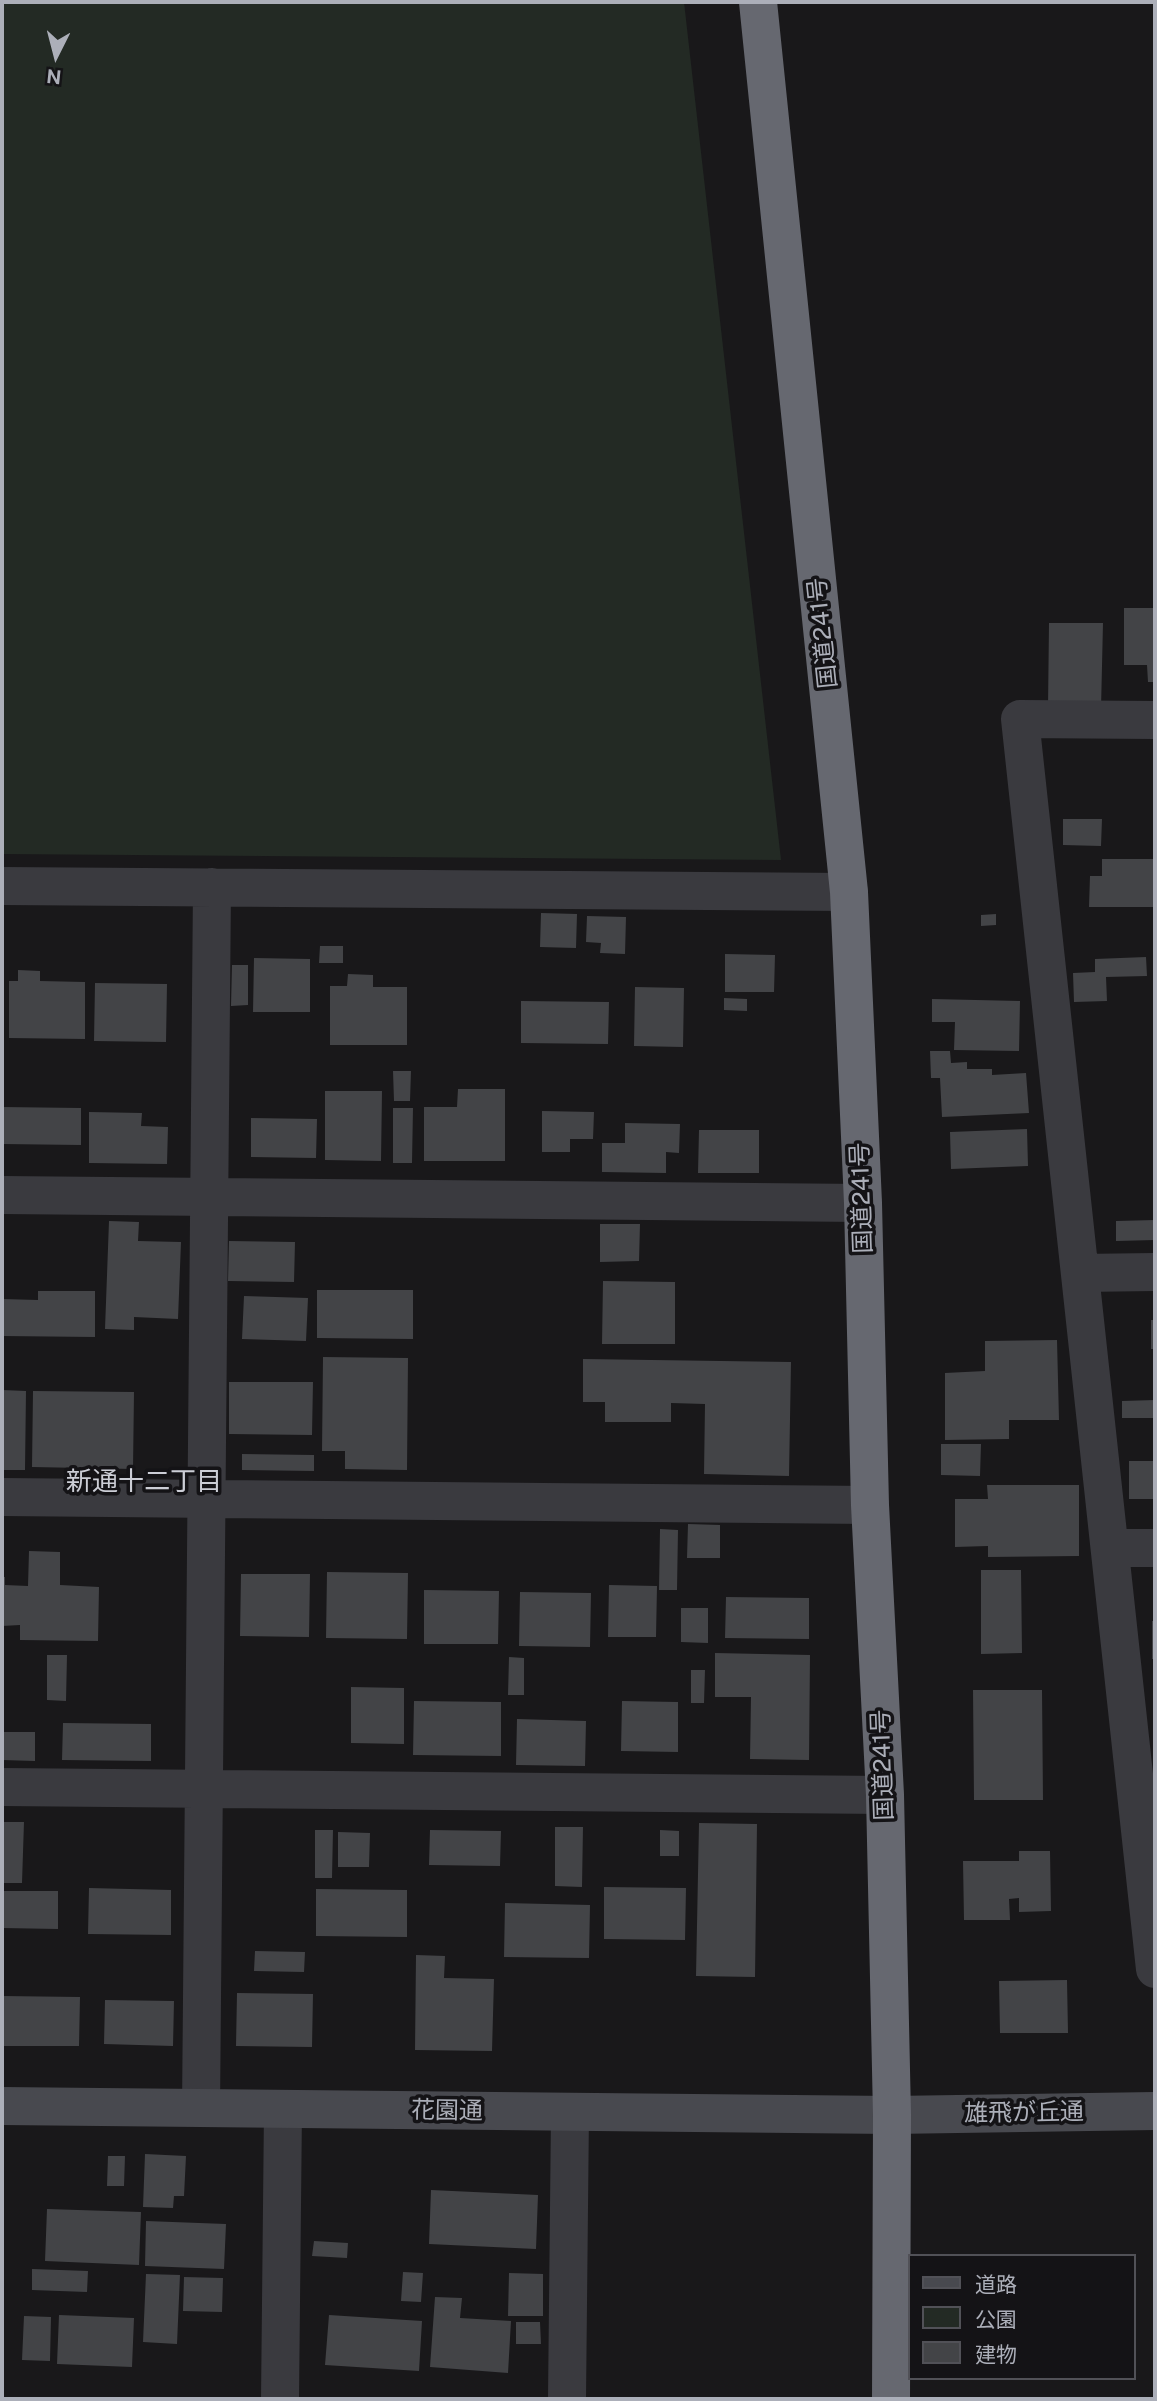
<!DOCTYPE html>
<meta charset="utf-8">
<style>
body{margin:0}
#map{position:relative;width:1157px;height:2401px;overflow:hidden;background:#19181a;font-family:"Public Sans","Noto Sans JP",sans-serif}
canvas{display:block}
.frame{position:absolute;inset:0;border:4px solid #acafb9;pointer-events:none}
.legend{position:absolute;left:908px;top:2254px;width:228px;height:126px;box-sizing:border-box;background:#141316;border:2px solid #515157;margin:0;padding:9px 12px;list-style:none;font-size:21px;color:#acafb9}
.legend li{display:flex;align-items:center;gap:14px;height:35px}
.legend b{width:35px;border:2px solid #515157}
.north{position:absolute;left:21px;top:21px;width:70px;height:70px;-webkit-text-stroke:5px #141316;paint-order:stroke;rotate:186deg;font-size:19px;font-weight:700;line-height:28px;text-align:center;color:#acafb9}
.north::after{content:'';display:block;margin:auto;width:24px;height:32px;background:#acafb9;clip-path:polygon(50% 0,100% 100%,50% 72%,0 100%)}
</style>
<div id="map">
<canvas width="1157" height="2401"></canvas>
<div class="frame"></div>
<ul class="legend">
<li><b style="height:9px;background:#48494f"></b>道路</li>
<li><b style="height:19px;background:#232a24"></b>公園</li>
<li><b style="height:19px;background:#434447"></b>建物</li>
</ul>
<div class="north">N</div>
</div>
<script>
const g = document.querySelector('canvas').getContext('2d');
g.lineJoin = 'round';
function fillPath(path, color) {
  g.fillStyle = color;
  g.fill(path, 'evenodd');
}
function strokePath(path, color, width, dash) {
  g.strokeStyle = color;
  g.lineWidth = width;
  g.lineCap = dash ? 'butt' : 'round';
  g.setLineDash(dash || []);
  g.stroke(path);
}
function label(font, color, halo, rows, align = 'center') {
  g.font = font + ' "Public Sans","Noto Sans JP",sans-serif';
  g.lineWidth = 7;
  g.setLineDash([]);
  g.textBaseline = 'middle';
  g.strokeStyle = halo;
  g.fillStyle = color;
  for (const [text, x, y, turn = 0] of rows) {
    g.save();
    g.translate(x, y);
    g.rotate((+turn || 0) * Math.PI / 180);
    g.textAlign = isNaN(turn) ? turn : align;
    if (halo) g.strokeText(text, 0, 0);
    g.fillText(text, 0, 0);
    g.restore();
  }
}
fillPath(new Path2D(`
 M2,2H684L781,860L2,854Z`), '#232a24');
fillPath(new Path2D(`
 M1124,608H1155V682H1148L1147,665H1124Z
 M1049,623H1103L1101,709L1048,708Z
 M1063,819H1102L1101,846L1063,845Z
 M1102,859H1155V907H1089L1090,876H1102Z
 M541,913L577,914L576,948L540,947Z
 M996,914V925L981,926V915Z
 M587,916L626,917L625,954L600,953L601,943L586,942Z
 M320,946H343V963H319Z
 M725,954L775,955L774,992H725Z
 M1146,957L1147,976L1106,977L1107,1001L1074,1002L1073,973L1095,972V959Z
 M254,958L310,959V1012H253Z
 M232,965H248V1005L231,1006Z
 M18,970L40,971V981L85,982V1039L9,1038V981H18Z
 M348,974L373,975V987H407V1045H330V986H347Z
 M95,983L167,984L166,1042L94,1041Z
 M635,987L684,988L683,1047L634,1046Z
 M724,998L747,999V1011L724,1010Z
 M932,999L1020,1001L1019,1051L954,1050L955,1022H932Z
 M521,1001L609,1002L608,1044L521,1043Z
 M930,1051H950L951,1063L967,1062V1069H992V1075L1026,1073L1029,1113L942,1117L940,1078H931Z
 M393,1071H411L410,1101H394Z
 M458,1089H505V1161H424V1107H457Z
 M325,1091H382L381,1161L325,1160Z
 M2,1107L81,1108V1145L2,1144Z
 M393,1108H413L412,1163H393Z
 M542,1111L594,1112L593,1139H570V1152H542Z
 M89,1112L142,1113L141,1126L168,1127L167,1164L89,1163Z
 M251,1118L317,1119L316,1158L251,1157Z
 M625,1123L680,1124L679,1153L666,1152V1173L602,1172V1143H625Z
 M1027,1129L1028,1166L951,1169L950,1132Z
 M699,1130H759V1173H698Z
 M1155,1220V1240L1116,1241V1221Z
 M109,1221L139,1222L138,1241L181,1242L178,1319L134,1317V1330L105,1329Z
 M600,1224H640L639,1261L600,1262Z
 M229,1241L295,1242L294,1282L228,1281Z
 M603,1281L675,1282V1344H602Z
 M317,1290H413V1339L317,1338Z
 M38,1291H95V1337L2,1336V1299L38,1300Z
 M244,1296L308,1298L306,1341L242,1339Z
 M1151,1320H1155V1349H1151Z
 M1057,1340L1059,1420H1009V1439L945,1440V1373L985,1371V1341Z
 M323,1357L408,1358L407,1470L345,1469V1451H322Z
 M583,1359L791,1362L789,1476L704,1474L705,1404L671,1403V1422H605V1402H583Z
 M229,1382H313L312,1435L229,1434Z
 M2,1390L26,1391L25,1470H2Z
 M33,1391L134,1392L133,1469L32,1467Z
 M1155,1400V1418H1122V1401Z
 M941,1444H981L980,1476L941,1475Z
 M242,1454L314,1455V1471L242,1470Z
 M1129,1461H1155V1499H1129Z
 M987,1485H1079V1556L988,1557V1546L955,1547V1499H988Z
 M688,1524L720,1525V1558H687Z
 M660,1529L678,1530L677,1590H659Z
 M29,1551L60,1552V1585L99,1587L98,1641L20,1640V1625L2,1626V1577H5V1585L28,1586Z
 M981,1570H1021L1022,1653L981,1654Z
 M327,1572L408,1573L407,1639L326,1638Z
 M241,1574H310L309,1637L240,1636Z
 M609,1585L657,1586L656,1637H608Z
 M424,1590L499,1591L498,1644H424Z
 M520,1592L591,1593L590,1647L519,1646Z
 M726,1597L809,1598V1639L725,1638Z
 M681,1608H708V1643L681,1642Z
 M1152,1621H1155V1659H1152Z
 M715,1653L810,1655L809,1760L750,1759L751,1697H715Z
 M47,1655H67L66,1701L47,1700Z
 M509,1657L524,1658V1695H508Z
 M691,1670H705L704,1703H691Z
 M351,1687L404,1688V1744L351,1743Z
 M973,1690H1042L1043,1800H974Z
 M414,1701L501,1702V1756L413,1755Z
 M622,1701L678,1702V1752L621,1751Z
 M517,1719L586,1721L585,1766L516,1765Z
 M63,1723L151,1724V1761L62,1760Z
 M2,1732H35V1761L2,1760Z
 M2,1822H24L22,1883H2Z
 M699,1823L757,1824L755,1977L696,1976Z
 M555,1827H583L582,1887L555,1886Z
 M315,1830H333L332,1878H315Z
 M430,1830L501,1831L500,1866L429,1865Z
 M660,1830L679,1831V1856H660Z
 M338,1832L370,1833L369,1867H338Z
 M1019,1851H1050L1051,1911L1019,1912V1898L1009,1899L1010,1920H964L963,1861H1019Z
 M604,1887L686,1888L685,1940L604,1939Z
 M89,1888L171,1890V1935L88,1934Z
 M316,1889L407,1890V1937L316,1936Z
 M2,1891H58V1929L2,1928Z
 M505,1903L590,1905L589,1958L504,1957Z
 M255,1951L305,1952L304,1972L254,1971Z
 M416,1955L445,1956L444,1978L494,1979L492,2051L415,2050Z
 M1067,1980L1068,2033H1000L999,1981Z
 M237,1993L313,1994L312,2047L236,2046Z
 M2,1996L80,1997L79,2046H2Z
 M105,2000L174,2001L173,2046L104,2044Z
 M145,2154L186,2156L184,2196H174L173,2208L143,2207Z
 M108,2156H125L124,2186H107Z
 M431,2190L538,2195L536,2249L429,2244Z
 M47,2209L141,2212L139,2265L45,2261Z
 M146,2221L226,2224L224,2269L145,2266Z
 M314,2241L348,2243L347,2258L312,2256Z
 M32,2269L88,2271L87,2292L32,2290Z
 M403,2272L423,2273L421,2302L401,2301Z
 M509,2273L543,2274V2316H508Z
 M146,2274L180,2275L177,2344L143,2342Z
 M184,2277L223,2278L222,2312L183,2311Z
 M435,2297L462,2298L460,2318L511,2321L508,2373L430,2367Z
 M59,2315L134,2318L132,2367L57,2364Z
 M329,2315L422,2321L419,2371L325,2365Z
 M24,2316L51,2317L50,2361L22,2360Z
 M516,2322H540L541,2344H516Z`), '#434447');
strokePath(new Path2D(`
 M1155,720L1020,719L1155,1969
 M2,886L849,892
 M2,1195L863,1203
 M1080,1273L1155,1272
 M2,1497L870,1505
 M1110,1548H1155
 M2,1787L885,1795
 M201,2108L212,887
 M280,2399L283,2109
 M567,2399L570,2112`), '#3a3a3f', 38);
strokePath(new Path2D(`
 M2,2106L892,2115L1155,2111`), '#48494f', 38);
strokePath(new Path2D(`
 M758,2L849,892L863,1203L870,1505L885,1795L892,2115L891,2399`), '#666870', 38);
label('24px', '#acafb9', '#141316', [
 ["国道241号",823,633,-96],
 ["国道241号",862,1198,-92],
 ["国道241号",883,1765,-92],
 ["花園通",447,2111,1],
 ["雄飛が丘通",1024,2113,-1]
]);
label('26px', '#ccced6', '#141316', [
 ["新通十二丁目",144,1482]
]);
</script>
